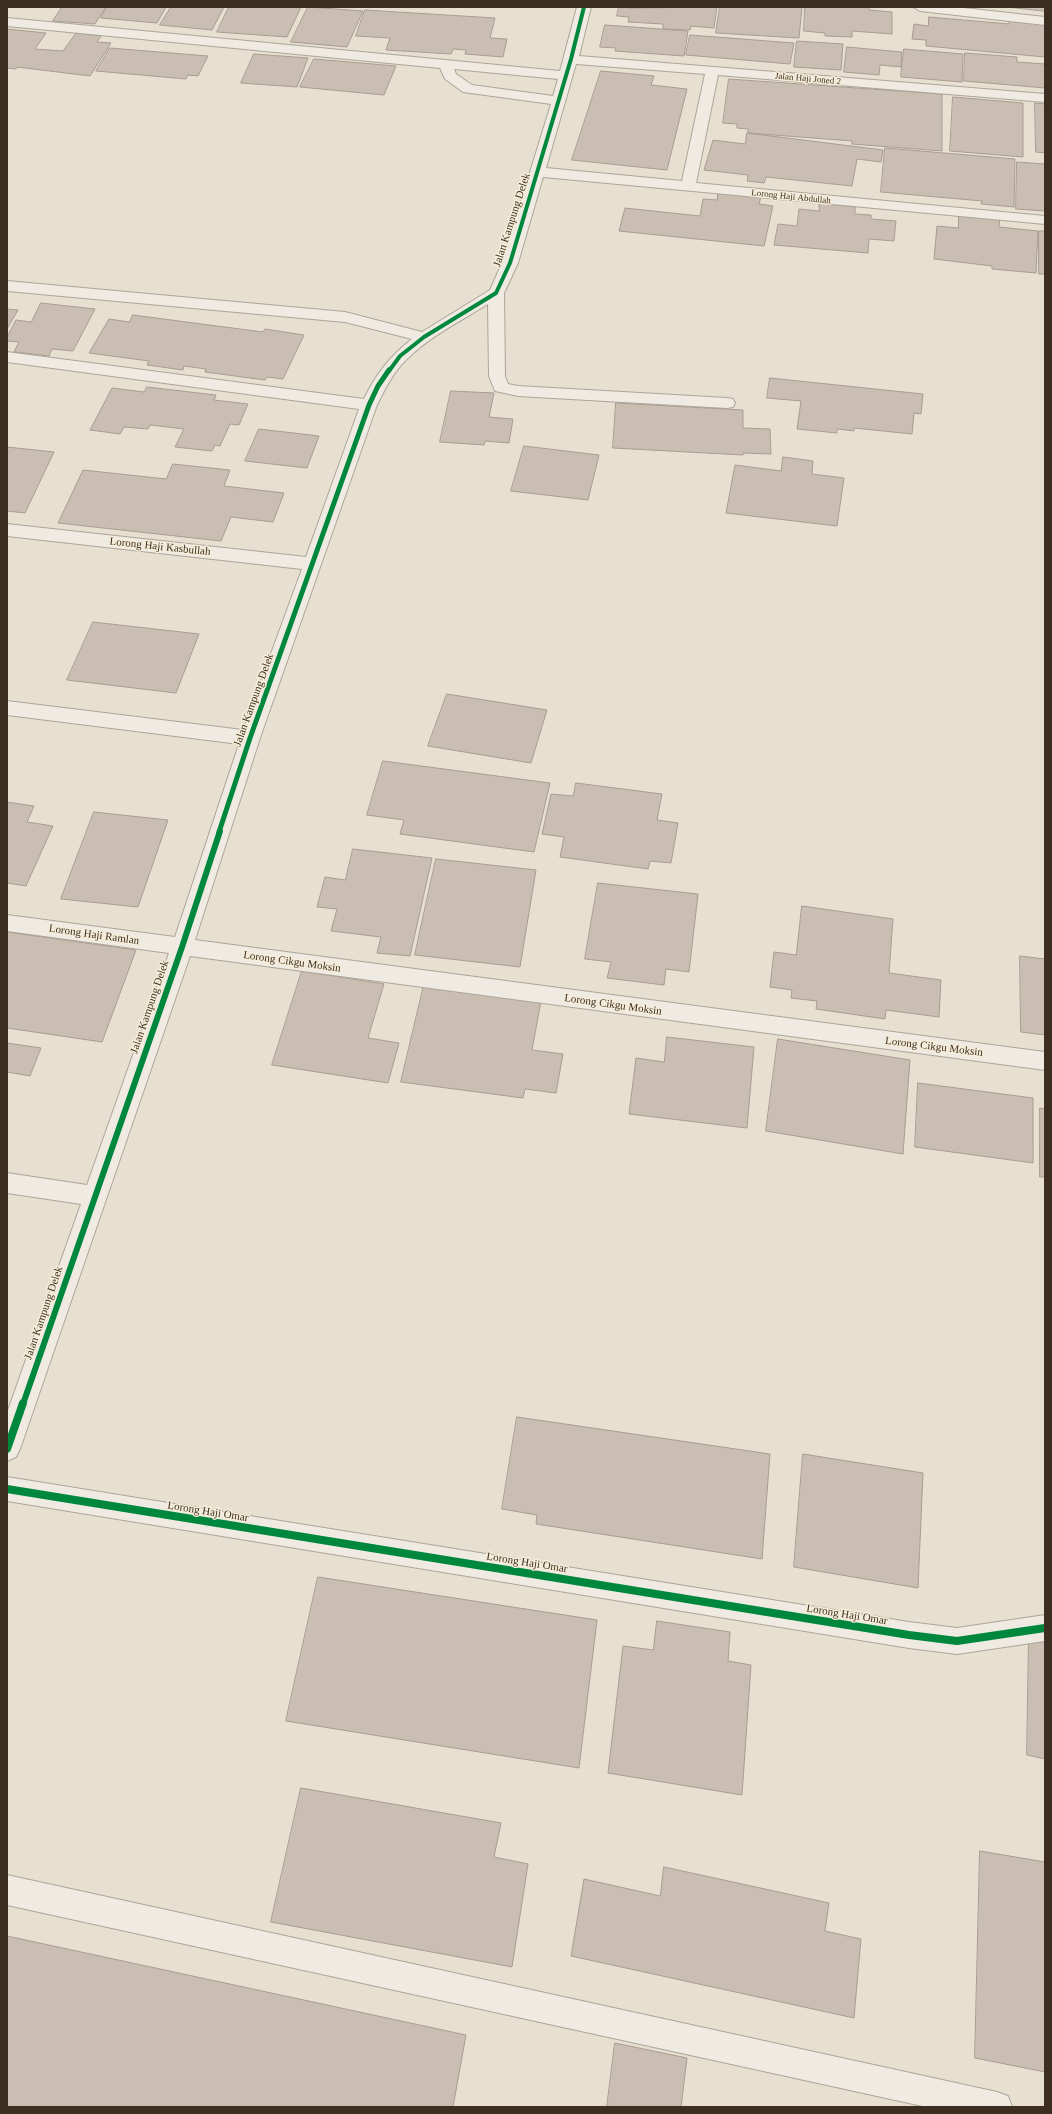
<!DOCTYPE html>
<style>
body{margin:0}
#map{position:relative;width:1052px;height:2114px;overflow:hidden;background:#e7e0d1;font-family:Georgia,serif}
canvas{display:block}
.frame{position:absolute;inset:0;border:8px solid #3c2e21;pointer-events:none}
</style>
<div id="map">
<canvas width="1052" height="2114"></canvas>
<div class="frame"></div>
</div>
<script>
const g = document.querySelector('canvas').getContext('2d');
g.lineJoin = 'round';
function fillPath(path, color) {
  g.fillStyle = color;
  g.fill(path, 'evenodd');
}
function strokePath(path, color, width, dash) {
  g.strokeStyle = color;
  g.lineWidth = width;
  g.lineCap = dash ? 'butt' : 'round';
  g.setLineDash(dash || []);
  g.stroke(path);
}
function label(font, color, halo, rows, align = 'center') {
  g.font = font + ' Georgia,serif';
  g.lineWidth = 3;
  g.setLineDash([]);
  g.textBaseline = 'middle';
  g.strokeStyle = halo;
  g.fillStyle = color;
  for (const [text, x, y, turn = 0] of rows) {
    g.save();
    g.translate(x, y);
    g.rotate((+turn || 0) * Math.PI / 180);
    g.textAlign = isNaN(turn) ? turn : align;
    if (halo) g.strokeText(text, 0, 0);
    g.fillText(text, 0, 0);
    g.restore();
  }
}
const building = new Path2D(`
 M62,7H106L95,24L53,21Z
 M107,7H166L157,23L101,18Z
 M171,7H224L212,30L160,25Z
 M229,7H301L287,37L217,32Z
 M308,7L363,11L347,47L291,42Z
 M619,7L631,8L717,7L714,28L691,26L690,30L663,29V24L628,22L629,17L617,16Z
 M720,7H802L799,38L716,33Z
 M805,7H869V10L892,12V34L852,31V37L825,36V33L804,31Z
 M1008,7H1045V11Z
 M365,10L495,18L490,38L507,39L503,57L465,54L466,50L453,49L451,54L386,50L390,38L356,36Z
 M929,17L1009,24V19L1045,23V57L926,46V40L912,39L914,24L928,26Z
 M605,25L688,31L684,56L615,51L616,48L600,47Z
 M7,29L46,33L35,49L63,51L76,33L101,36L97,42L111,43L90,76L17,67L16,69L7,68Z
 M690,35L794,43L790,64L686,55Z
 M797,41L843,44L841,70L794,67Z
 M847,47L902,52L901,67L880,65L879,75L844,72Z
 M110,48L208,56L198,76L188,75L186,79L96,71Z
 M904,49L963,54L962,82L901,77Z
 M965,53L1017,57V62L1045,64V88L964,81Z
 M254,54L308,58L297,87L241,83Z
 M314,59L396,66L384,95L300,87Z
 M601,71L654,76L651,85L687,89L667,170L572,160Z
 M729,79L942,94V151L852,144V141L748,133V129L737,128V124L723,123Z
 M953,97L1023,103V157L950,151Z
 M1035,103L1045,104V153L1036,152Z
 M747,133L883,150L881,162L857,159L852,186L766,177L764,183L747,181L748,175L704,170L713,140L745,144Z
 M885,148L1015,159L1014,207L981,204L982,201L881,192Z
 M1017,162L1045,164V211L1016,209Z
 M718,192L761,197L759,204L773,206L764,246L619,231L625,208L700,216L703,199L717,200Z
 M819,203L855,207V214L871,215V219L896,221L894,241L869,239L868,253L774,245L778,224L797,226L799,209L819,211Z
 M959,213L1000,217L999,227L1038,231L1036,273L992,269V266L934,259L937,226L958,228Z
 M1039,231H1045V274H1039Z
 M41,303L95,309L73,351L52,349L49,356L14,352L19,342L7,341V337L16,320L31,322Z
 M7,309L18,310L7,329Z
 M133,315L263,332L265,329L304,335L283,379L267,377L265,380L205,372L206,369L184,366L183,370L147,365L149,361L89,353L109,319L129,322Z
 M770,378L923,394L921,414L914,413L912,434L854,428V431L837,429V433L797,429L801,401L767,398Z
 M147,387L216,395L214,400L248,404L239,425L230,424L220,446L215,445L212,451L175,447L184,429L150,425L148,429L124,427L120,434L90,430L112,388L144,392Z
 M451,391L494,393L489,417L513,419L509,443L485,441L484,445L440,442Z
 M616,403L743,410V428L770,429L771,454L743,453V455L613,448Z
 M259,429L319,436L307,468L245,461Z
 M524,446L599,455L588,500L511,491Z
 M7,447L54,452L25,513L7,511Z
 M783,457L813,461L812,474L844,478L837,526L726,513L735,465L781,471Z
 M173,464L230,470L224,486L284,493L273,522L231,517L221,541L58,523L83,470L166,479Z
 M93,622L199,634L176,693L67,680Z
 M447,694L547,710L531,763L428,746Z
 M383,761L550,783L534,852L400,834L404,820L367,815Z
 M576,783L662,794L657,820L678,823L671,863L650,861L648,869L560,857L564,837L542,834L551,794L573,796Z
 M7,802L34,806L27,822L53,826L26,886L7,883Z
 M94,812L168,820L138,907L61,899Z
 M353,849L432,858L410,956L377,953L381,937L331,931L337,909L317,907L325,877L345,880Z
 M436,859L536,870L520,967L415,955Z
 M598,883L698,894L689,972L666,969L664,985L607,978L611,962L585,959Z
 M802,906L893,919L889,973L941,980L939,1017L886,1010L885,1019L816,1009L817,1001L791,998L792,990L770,987L774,952L796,955Z
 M7,932L136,950L102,1042L7,1028Z
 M1020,956L1045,959V1035L1021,1032Z
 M302,971L384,984L368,1038L399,1043L388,1083L272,1065Z
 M424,985L541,1001L532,1050L563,1054L556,1093L525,1089L523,1098L401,1082Z
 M667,1037L754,1047L747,1128L629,1114L636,1058L664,1062Z
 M778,1039L910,1060L903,1154L766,1131Z
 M7,1043L41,1048L30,1076L7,1072Z
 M918,1083L1033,1098V1163L915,1147Z
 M1040,1108L1045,1109V1177H1040Z
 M517,1417L770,1454L762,1559L536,1524L537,1515L502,1509Z
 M803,1454L923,1473L918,1588L794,1567Z
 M318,1577L597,1620L579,1768L286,1721Z
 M657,1621L730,1632L728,1661L751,1665L742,1795L608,1773L623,1646L653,1650Z
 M1029,1633L1045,1636V1759L1027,1755Z
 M301,1788L501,1823L494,1857L528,1864L512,1967L271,1922Z
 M980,1851L1045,1862V2072L975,2058Z
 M664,1867L829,1903L825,1931L861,1939L854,2018L571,1956L584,1879L660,1896Z
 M7,1936L466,2035L453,2107H7Z
 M615,2043L687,2058L681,2107H607Z`);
fillPath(building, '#cabeb2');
strokePath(building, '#a79c90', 1);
const street = new Path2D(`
 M577,7H591L579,56L1045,94V102L718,75L696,183L1045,216V224L543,177L518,263L504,293L505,376L508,384L518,386L727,398L733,399L735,403L733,407L727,408L518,396L495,391L489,376L488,304C461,321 430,336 407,359C394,371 385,389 377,405L260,738L195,940L1045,1052V1070L190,956L20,1449L16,1457L7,1461V1413L81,1204L7,1193V1173L87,1185L169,953L7,931V915L175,937L239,744L7,715V701L243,730L302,569L7,536V524L306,557L359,409L7,362V352L364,399C375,375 391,355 412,339L345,322L7,291V281L345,312L422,332L490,290L502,263L551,104L463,92L445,79L440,68L7,26V18L560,71ZM576,64L705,74L682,181L546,168ZM454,69L558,79L553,96L472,85L456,74Z
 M913,7H955L1045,17V25L920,11Z
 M7,1477L909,1622L957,1628L1045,1615V1641L957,1654L909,1648L7,1501Z
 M7,1875L997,2092L1008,2096L1012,2107H927L7,1905Z`);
strokePath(street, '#aca599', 2);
fillPath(street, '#efeae2');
strokePath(new Path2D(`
 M389,371L400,356L424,337L496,293L510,263L571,59L584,7`), '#00873e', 4);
strokePath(new Path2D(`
 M219,832L250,738L369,405L378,386L389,370`), '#00873e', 5);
strokePath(new Path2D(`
 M23,1404L182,947L220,831`), '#00873e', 6);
strokePath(new Path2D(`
 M7,1449L23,1403
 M7,1489L909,1635L957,1641L1045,1628`), '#00873e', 8);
label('9px', '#3c2e21', '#f6edd8', [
 ["Jalan Haji Joned 2",808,79,5],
 ["Lorong Haji Abdullah",791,197,6]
]);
label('11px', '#3c2e21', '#f6edd8', [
 ["Jalan Kampung Delek",512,220,-72],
 ["Lorong Haji Kasbullah",160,547,6],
 ["Jalan Kampung Delek",254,700,-70],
 ["Lorong Haji Ramlan",94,935,8],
 ["Lorong Cikgu Moksin",292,962,8],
 ["Lorong Cikgu Moksin",613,1005,8],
 ["Jalan Kampung Delek",150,1007,-71],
 ["Lorong Cikgu Moksin",934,1047,7],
 ["Jalan Kampung Delek",44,1313,-71],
 ["Lorong Haji Omar",208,1512,9],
 ["Lorong Haji Omar",527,1563,9],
 ["Lorong Haji Omar",847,1615,9]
]);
</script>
